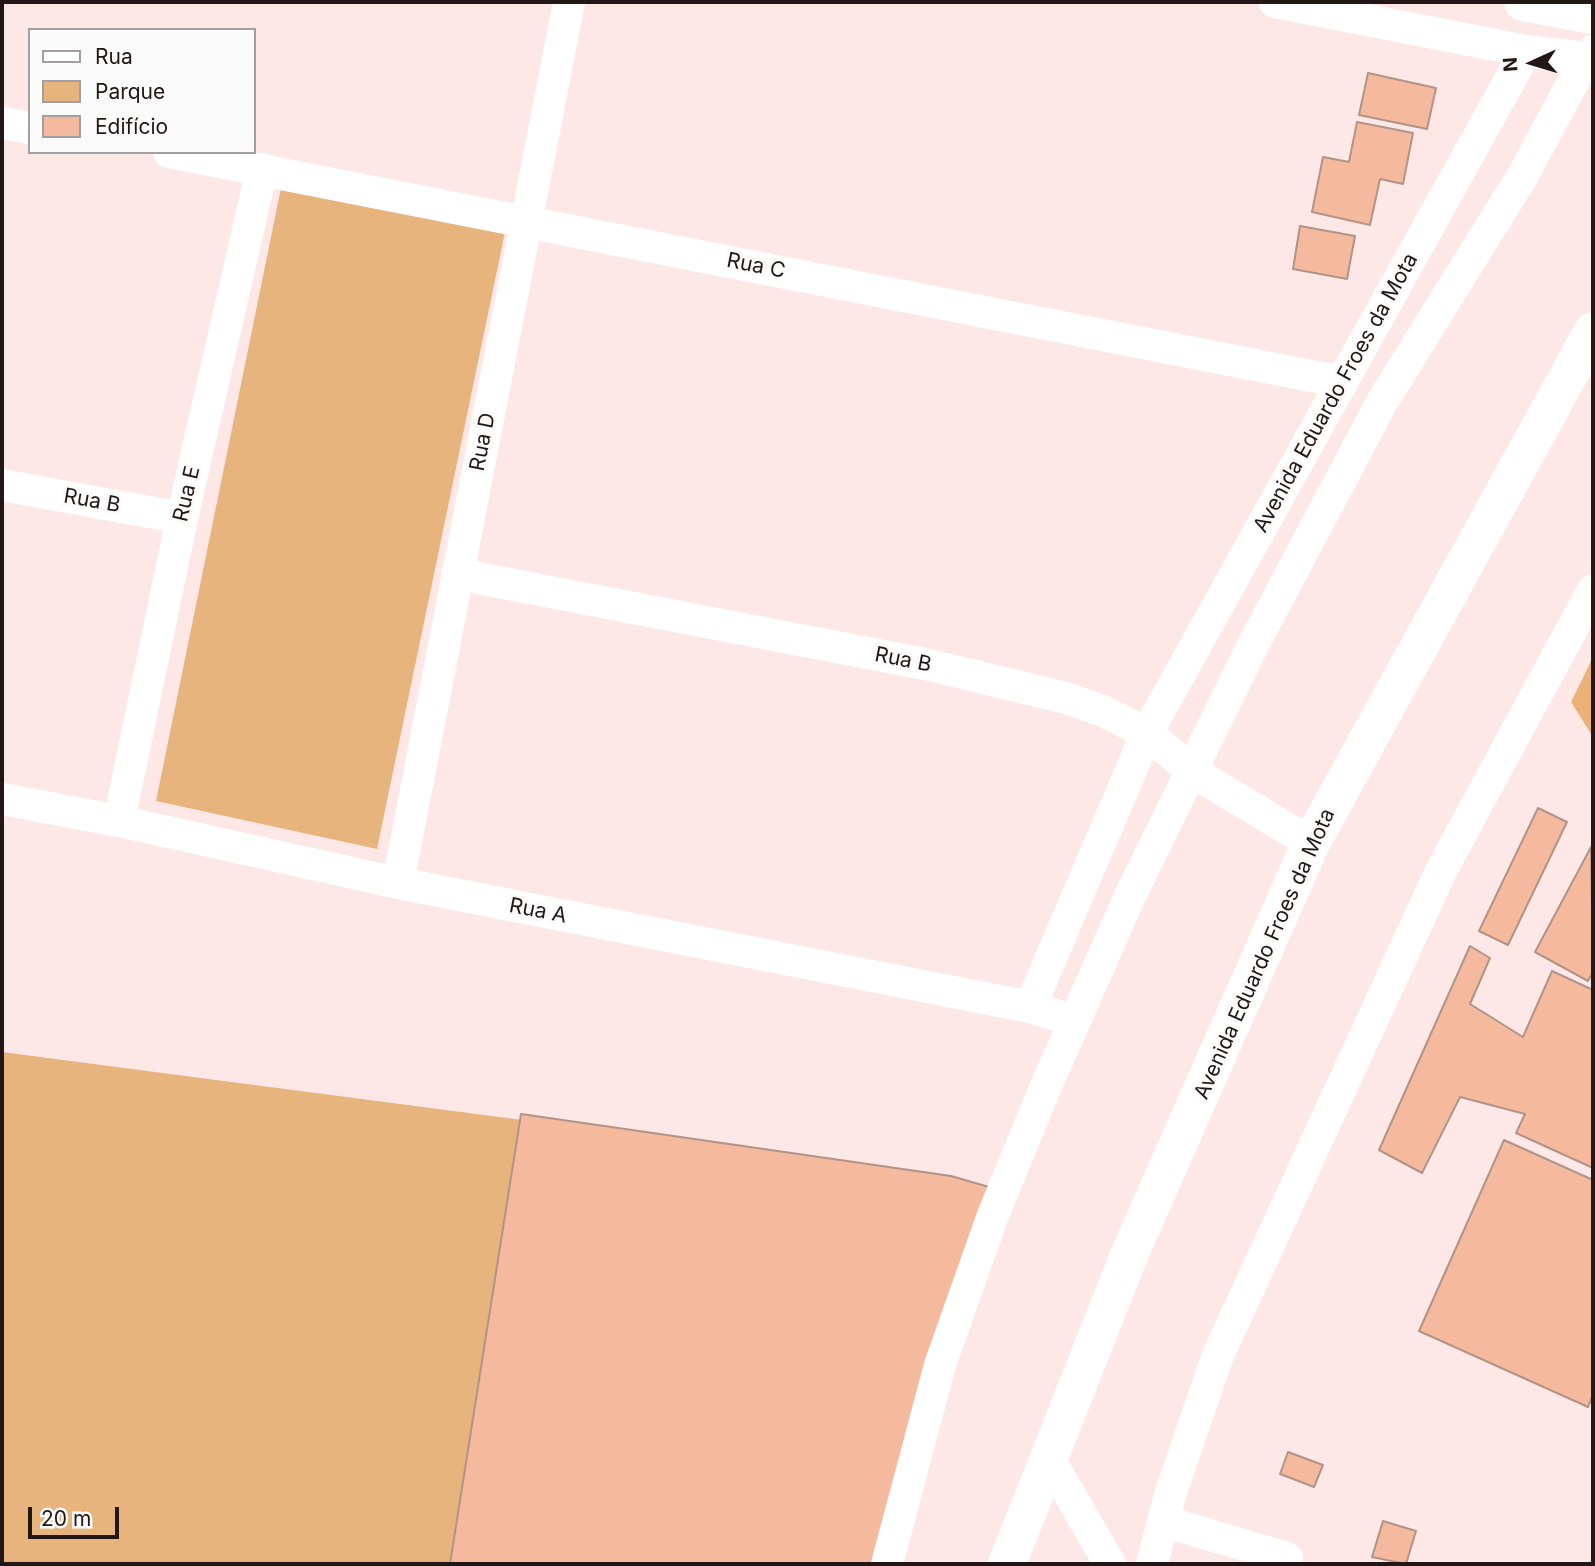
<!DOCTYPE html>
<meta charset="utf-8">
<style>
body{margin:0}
#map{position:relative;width:1595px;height:1566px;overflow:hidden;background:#fee8e7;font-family:Inter,sans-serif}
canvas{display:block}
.frame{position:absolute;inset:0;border:4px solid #221616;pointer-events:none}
.legend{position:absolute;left:28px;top:28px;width:228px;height:126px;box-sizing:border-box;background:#fbfbfb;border:2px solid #a49f9f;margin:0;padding:9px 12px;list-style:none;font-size:21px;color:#221616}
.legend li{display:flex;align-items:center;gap:14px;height:35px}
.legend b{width:35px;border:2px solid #a49f9f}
.north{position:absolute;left:1497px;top:28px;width:70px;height:70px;-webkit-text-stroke:5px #fbfbfb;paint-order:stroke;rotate:266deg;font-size:19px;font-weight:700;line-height:28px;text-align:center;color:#221616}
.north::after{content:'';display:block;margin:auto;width:24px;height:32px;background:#221616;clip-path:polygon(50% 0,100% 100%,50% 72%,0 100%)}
.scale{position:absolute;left:28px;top:1507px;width:91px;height:32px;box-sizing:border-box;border:4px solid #221616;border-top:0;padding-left:9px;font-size:21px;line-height:24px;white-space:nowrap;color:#221616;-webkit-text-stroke:5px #fbfbfb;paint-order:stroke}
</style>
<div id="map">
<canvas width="1595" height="1566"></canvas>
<div class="frame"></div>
<ul class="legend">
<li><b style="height:9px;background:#fff"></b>Rua</li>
<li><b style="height:19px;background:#e7b47e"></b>Parque</li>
<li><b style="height:19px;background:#f5b99e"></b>Edifício</li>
</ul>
<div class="north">N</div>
<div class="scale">20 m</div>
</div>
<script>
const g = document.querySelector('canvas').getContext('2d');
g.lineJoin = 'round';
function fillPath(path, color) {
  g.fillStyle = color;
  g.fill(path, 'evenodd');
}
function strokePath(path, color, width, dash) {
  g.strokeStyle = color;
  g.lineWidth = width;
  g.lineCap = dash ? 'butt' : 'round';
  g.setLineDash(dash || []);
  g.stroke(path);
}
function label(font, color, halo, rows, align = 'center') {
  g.font = font + ' Inter,sans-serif';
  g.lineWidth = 7;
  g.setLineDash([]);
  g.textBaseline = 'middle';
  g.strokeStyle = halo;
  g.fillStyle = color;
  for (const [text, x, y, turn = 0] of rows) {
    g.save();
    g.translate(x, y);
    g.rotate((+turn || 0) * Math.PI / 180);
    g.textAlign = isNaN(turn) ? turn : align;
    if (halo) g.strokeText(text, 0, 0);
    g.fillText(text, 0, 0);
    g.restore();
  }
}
fillPath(new Path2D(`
 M282,183L506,227L377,849L156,801Z
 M2,1052L951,1176L989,1189L865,1564H2Z`), '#e7b47e');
fillPath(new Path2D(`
 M1593,657V737L1571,702Z`), '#ebb378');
const building = new Path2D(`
 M1368,73L1436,88L1427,129L1359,115Z
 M1357,122L1413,133L1403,184L1380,179L1370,225L1312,212L1323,157L1349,162Z
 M1300,226L1355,236L1347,279L1293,269Z
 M1538,808L1567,822L1508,945L1479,931Z
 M1591,847L1593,972L1588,981L1535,952Z
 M1470,946L1490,958L1470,1004L1523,1037L1552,971L1593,990V1168L1516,1133L1525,1114L1460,1097L1422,1173L1379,1150Z
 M521,1114L951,1176L989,1187L875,1564H450Z
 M1504,1140L1593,1180V1395L1588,1407L1419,1331Z
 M1288,1452L1323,1465L1314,1487L1280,1474Z
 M1383,1521L1416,1531L1406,1564L1372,1557Z`);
fillPath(building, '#f5b99e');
strokePath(building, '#b19487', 2);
strokePath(new Path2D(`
 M1275,2L1526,51L1586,58
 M2,123L30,128
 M169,152L1342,382
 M2,485L182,518
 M457,574L930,665L1066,698L1103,711L1147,733L1193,772L1311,843
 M2,799L119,821L398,883L1030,1007L1074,1021
 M119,821L182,518L262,169
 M398,883L569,2
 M1030,1007L1147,733L1526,51
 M1048,1457L1110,1564
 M1163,1521L1287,1558
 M887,1564L940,1365L993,1215L1046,1086L1130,896L1252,647L1382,402L1523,175L1586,58L1593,51
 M1152,1564L1170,1495L1218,1355L1442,869L1593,590`), '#fff', 32);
strokePath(new Path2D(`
 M1523,2L1593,15`), '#fff', 38);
strokePath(new Path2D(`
 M1007,1564L1130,1253L1311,843L1593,331`), '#fff', 38);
label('21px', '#221616', '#fbfbfb', [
 ["Rua C",756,266,11],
 ["Avenida Eduardo Froes da Mota",1336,393,-61],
 ["Rua D",483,442,-79],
 ["Rua E",187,494,-77],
 ["Rua B",92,501,10],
 ["Rua B",903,660,11],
 ["Rua A",538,911,11],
 ["Avenida Eduardo Froes da Mota",1265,954,-66]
]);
</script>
